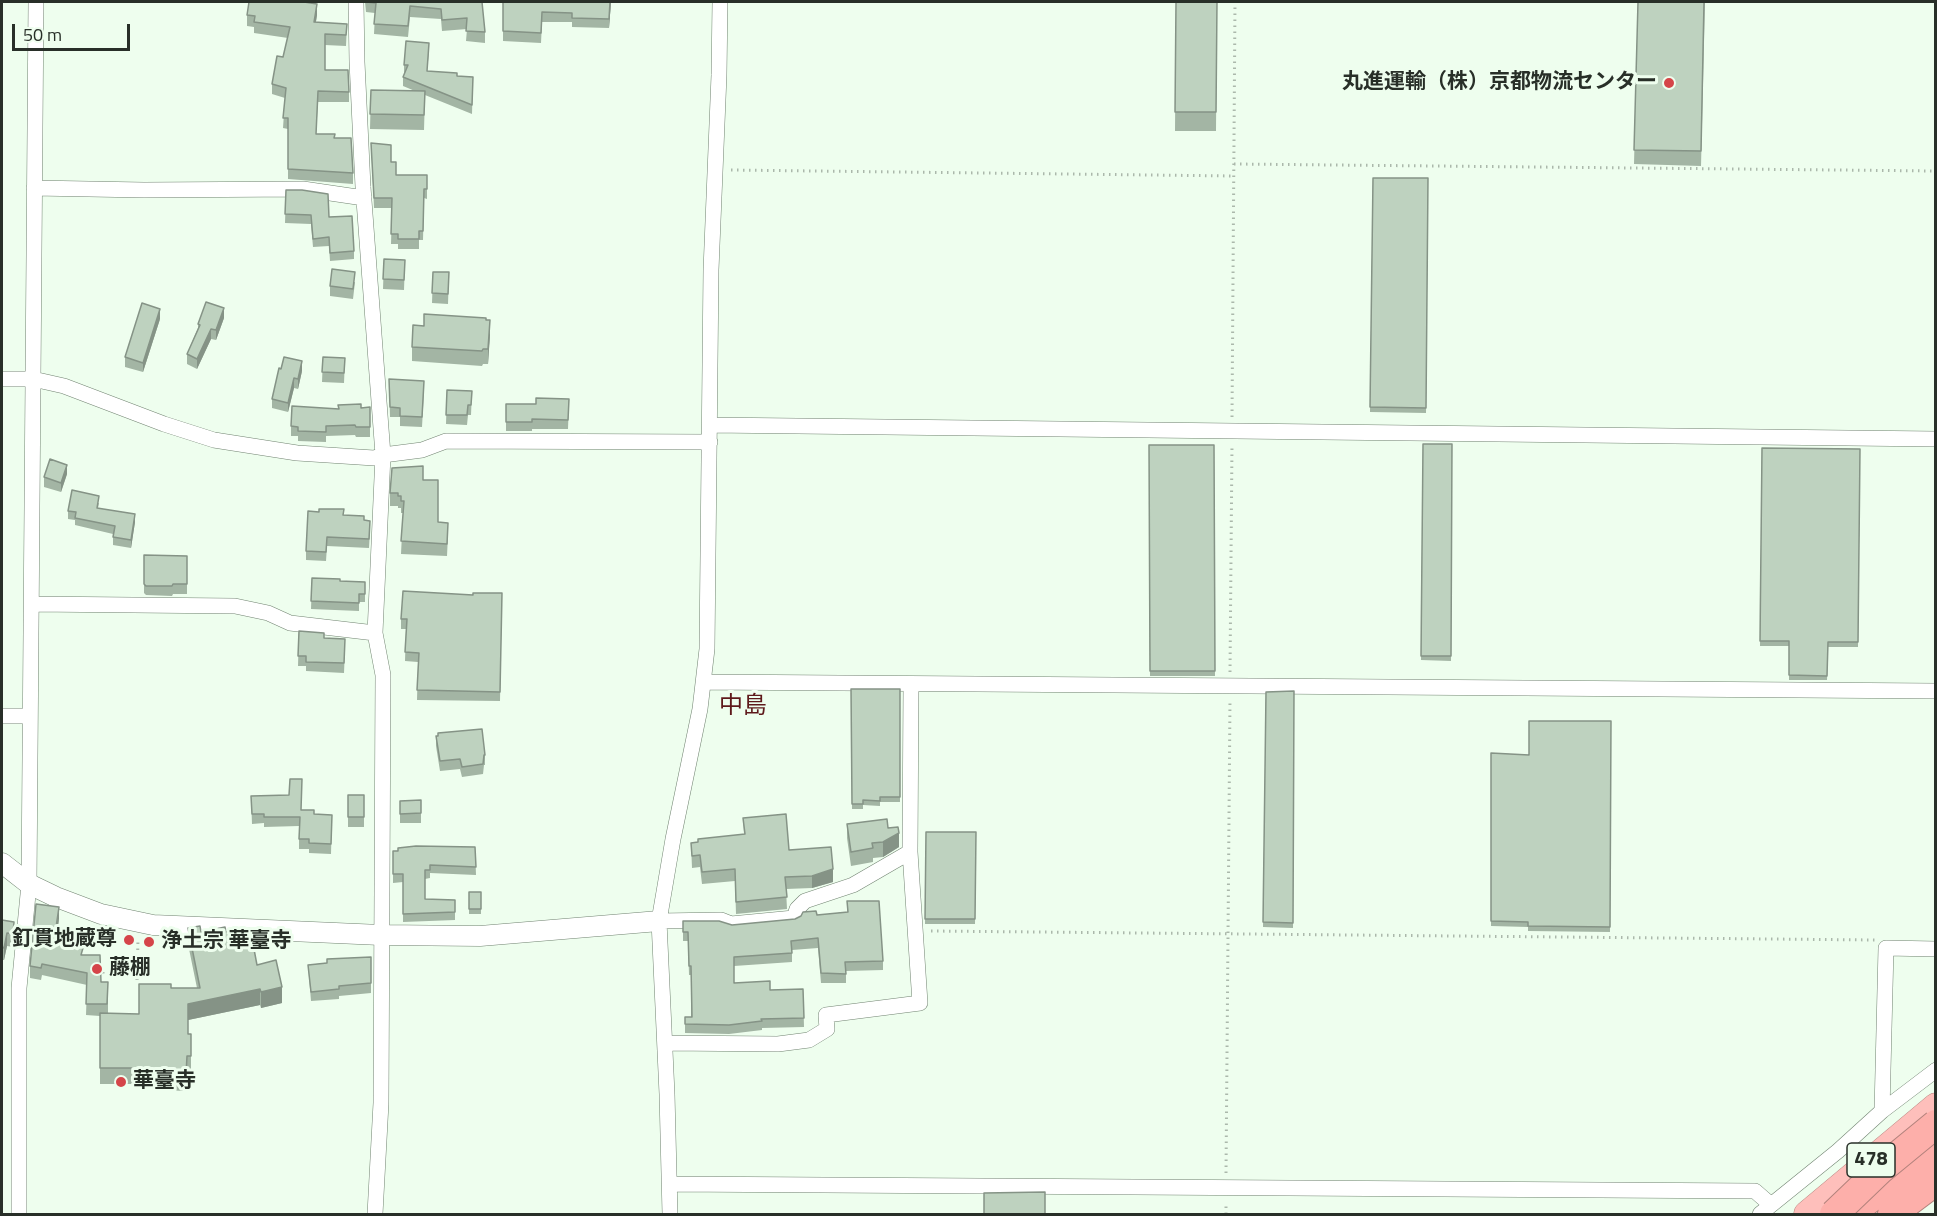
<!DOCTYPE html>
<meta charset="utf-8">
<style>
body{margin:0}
#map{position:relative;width:1937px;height:1216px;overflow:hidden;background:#eefeee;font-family:"Titillium Web",sans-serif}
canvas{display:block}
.frame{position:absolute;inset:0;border:3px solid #282f28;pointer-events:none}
.scale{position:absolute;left:12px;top:24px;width:118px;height:27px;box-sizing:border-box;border:3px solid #282f28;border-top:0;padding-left:8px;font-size:18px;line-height:21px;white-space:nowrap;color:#282f28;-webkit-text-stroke:4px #eefeee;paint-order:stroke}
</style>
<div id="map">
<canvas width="1937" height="1216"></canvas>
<div class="frame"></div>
<div class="scale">50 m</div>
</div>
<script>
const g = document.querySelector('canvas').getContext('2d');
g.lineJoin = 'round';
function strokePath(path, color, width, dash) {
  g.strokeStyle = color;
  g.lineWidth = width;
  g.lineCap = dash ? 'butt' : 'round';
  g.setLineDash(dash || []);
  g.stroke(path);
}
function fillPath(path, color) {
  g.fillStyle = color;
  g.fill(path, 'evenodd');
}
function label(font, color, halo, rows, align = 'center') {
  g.font = font + ' "Titillium Web","Noto Sans JP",sans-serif';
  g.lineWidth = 6;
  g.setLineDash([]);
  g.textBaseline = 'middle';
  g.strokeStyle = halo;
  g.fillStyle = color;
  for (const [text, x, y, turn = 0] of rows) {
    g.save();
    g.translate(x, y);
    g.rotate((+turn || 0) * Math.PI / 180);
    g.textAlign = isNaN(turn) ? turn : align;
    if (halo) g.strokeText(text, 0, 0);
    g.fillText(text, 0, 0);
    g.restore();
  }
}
const minor = new Path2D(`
 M356,2L357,62L363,187L383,455L375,633L383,675L381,1103L375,1214
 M34,188L144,190L303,189L364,198
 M2,379H33L64,386L164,424L214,440L297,453L374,458L383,455L422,450L446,441L710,442
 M710,425L1936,439
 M32,604L235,606L268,613L290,623L375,633
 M704,682L1936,691
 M2,716H30
 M910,852L911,685
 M659,921L721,920L731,924L794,918L797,909L805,901L853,885L910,852L920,1003L826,1015L827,1029L809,1040L778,1044L665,1043
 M1882,1111L1886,948L1936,949
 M670,1184L1755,1191L1771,1205
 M19,1214V988L29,884L36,2
 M670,1214L667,1094L659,921L673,839L700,709L707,649L711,270L719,75L720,2
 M1760,1214L1838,1151L1882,1111L1936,1070`);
const tertiary = new Path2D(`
 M2,863L29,884L56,897L101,914L153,925L381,935L480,936L659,921`);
const trunk = new Path2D(`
 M1807,1214L1936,1106`);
const motorway = new Path2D(`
 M1850,1214L1936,1148
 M1892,1214L1936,1181`);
strokePath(minor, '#718371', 16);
strokePath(tertiary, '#718371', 21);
strokePath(trunk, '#b2827c', 27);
strokePath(motorway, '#b2827c', 30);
strokePath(new Path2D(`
 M1234,164L1936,171
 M731,170L1234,176
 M1232,417L1235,2
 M1230,672L1232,444
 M931,931L1875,940
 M103,972V976
 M137,980L138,939
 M1226,1173L1230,699
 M1226,1214V1203`), '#abb8ab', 3, [1.5, 4.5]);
strokePath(minor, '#fff', 15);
strokePath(tertiary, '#fff', 20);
strokePath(trunk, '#febfbb', 26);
strokePath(motorway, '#fdafaa', 28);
const motorwayBridge = new Path2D(`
 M1834,1214L1880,1170L1936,1124`);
strokePath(motorwayBridge, '#b2827c', 30, []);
strokePath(motorwayBridge, '#fdafaa', 28);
fillPath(new Path2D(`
 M249,2H306L317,15L316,22L347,24L346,46L325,45V70L349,92V102H318L316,134L334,138L353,173V184L288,179V129L283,128L285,98L272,94V84L283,57L288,38L254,33V27L247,26V15Z
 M365,2H482L485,32V43L466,41L467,29L442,31L441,19L410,17L408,37L374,34L375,13L366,12Z
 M503,2H611L609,28L572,27V22H542L541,43L503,41Z
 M1176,2H1217L1216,131H1175Z
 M1638,2H1705L1701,166L1634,164Z
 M429,52L427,71L457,76L473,77L472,114L425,95L424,130L370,129L371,90L415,91L403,86V77L405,74H404V65Z
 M371,143L391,162L396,175H427V199L424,198L423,240H419V249H398V244H391L392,208H374Z
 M1373,178H1428L1426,413L1370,412Z
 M286,190L329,217L354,251V259L330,261L329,246L313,247L311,224L285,223Z
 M384,259L405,260L404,290L383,289Z
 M433,272H449L448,304L432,303Z
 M355,282L353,299L330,296V286Z
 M224,318L216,340L211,339L197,369L187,364V354L198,328V324Z
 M160,319L143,372L125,367V357Z
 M490,334L488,364H483L482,366L412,361V347Z
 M323,357L345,358L344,383L322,382Z
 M302,371L298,389L294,388L288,412L272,408V399Z
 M389,379L424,391L422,427L400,426V417H390Z
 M447,390L472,391L471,415H468L467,425L446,424Z
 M569,399L568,429H532V431H506V404H536Z
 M370,407V437H356L355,435L326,436V442L298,441V436H291V426L339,409Z
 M1423,444H1452L1451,661L1421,660Z
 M1149,445H1214L1215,676H1150Z
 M1762,448L1860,449L1858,647H1828L1827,680H1789V646H1760Z
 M67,474L61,492L44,487V477Z
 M423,480L438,522L448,535L447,556L401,554L403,513H401V508H398V506H390V493Z
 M99,503L98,508L135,522L131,548L113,545V534L75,525V520L68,519V511Z
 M343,515L364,520L370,530L369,548L327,546L326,561L306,560V551Z
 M144,555L187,556V594H173L172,596L146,595L144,593Z
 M312,578L340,581L365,582V602H359V611L311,609Z
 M502,593L500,701L417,700L418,662L405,661L406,629H401V619L473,595Z
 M299,631L324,638L345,648L344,673L306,671V666H298Z
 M851,689H900V802H880V806L863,805V809H852Z
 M1294,691L1293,928L1263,927L1266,692Z
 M1611,721L1610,932L1528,931V927L1491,926V753L1529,755Z
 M436,736L485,755V765H484L483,774L462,777L460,769L440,771L436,746Z
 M348,795H364V827H348Z
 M251,796L302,810L314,814L332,815L331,854L309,853V849H299V826L264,827V823L252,824Z
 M421,800V823H400V801Z
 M743,818L789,850L833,882L812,888L786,889L787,909L736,914L735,881L702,884L700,867L692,868L691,843L744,834Z
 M847,824L888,828L899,847L883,857L873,858V862L851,866L847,838Z
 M926,832H976L975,924H925Z
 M475,847L476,875L430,873V878L425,879V899L455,900V920L403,922V882L393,883V851Z
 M469,892H481V914H469Z
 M847,901L883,961V970L846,971V983H821L818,948L792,950V962L734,966V983L770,990L803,989L804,1027L762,1028V1030L729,1034L685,1033V1017H691V975H689L688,941H683V921L732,925L795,919L817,915L847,912Z
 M59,919L57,934L59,943L83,955L101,982H108V1014H139L171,988H197L188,944V928L201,932H226L257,965L282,1003L261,1008L260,1005L188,1020V1034H191V1072H187L186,1091L162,1090V1084H100V1016L86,1015L87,985L42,975L41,980L30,978V966Z
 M2,920L14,935L13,947L7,946L4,960H2Z
 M371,957V993L339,996V999L311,1001L308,965Z`), '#a3b5a4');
fillPath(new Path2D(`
 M610,2H611L609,28V19Z
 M317,4V15L314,32V22Z
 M224,308V318L216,340V330Z
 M160,309V319L143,372V363Z
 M490,320V334L488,364V349Z
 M211,329V339L197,369V359Z
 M302,361V371L298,389V379Z
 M294,378V388L288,412V403Z
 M67,465V474L61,492V483Z
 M135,514V522L131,548V540Z
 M899,833V847L883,857V842Z
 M833,869V882L812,888V876Z
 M59,907V919L55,945V934Z
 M7,933V946L4,960V948Z
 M282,987V1003L261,1008V992Z
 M260,989V1005L188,1020V1004Z`), '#859386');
const building = new Path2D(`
 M249,2H304L317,4L314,22L347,24L346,35L325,34V70H348L349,92L318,91L316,134H335L334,138H351L353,173L288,169V118H283L286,88L272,84L277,56L283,57L290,27L254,22L255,16L247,15Z
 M366,2H482L485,32L466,31L467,18L442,20L441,9L410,6L408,26L374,24L376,3Z
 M503,2H610L609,19L572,18V13L542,12L541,33L503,31Z
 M1176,2H1217L1216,112H1175Z
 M1638,2H1704L1701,151L1634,150Z
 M406,41L429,43L427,71L457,73V76L473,77L472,105L403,77L408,65H404Z
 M371,90L425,91L424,115L370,114Z
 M371,143L391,145V162H396V175H427V189H424L423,231H419V239H398V234H391L392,198H374Z
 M1373,178H1428L1426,408L1370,407Z
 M286,190H302L328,194L329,217L352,216L354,251L330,253L329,237L313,239L311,215L285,214Z
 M384,259L405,260L404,280L383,279Z
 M332,269L355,272L353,289L330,286Z
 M433,272H449L448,294L432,293Z
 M206,302L224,308L216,330L211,329L197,359L187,354L200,325L198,324Z
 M142,303L160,309L143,363L125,357Z
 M424,314L486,318V320H490L488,349H483L482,351L412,347L413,325L424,326Z
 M284,357L302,361L298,379L294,378L288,403L272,399L279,368L281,369Z
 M323,357L345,358L344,373L322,372Z
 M389,379L424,381L422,417L400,416V408L390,407Z
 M447,390L472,391L471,405H468L467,415H446Z
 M536,398L569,399L568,420L532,419V422H506V404H536Z
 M361,404V408L370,407V427H356L355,425L326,426V432L298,431V427L291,426L292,406L339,409L338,405Z
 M1423,444H1452L1451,656H1421Z
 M1149,445H1214L1215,671H1150Z
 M1762,448L1860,449L1858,642H1828L1827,676L1789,675V641H1760Z
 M50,459L67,465L61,483L44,477Z
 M423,466V480H438V522L448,523L447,544L401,541L404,501H401V496H398V493H390L392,468Z
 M72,490L99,496L97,508L135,514L131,540L113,537L115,526L75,518L76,512L68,511Z
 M319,509H344L343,515L364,516V520L370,521L369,539L327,537L326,552L306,551L308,511L319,512Z
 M144,555L187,556V584H173L172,586H146L144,584Z
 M312,578L340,579V581L365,582V594H359V603L311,601Z
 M403,591L473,595V593H502L500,692L417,690L419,653L405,652L407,619H401Z
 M299,631L324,633V638L345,639L344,663L306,662V656H298Z
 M851,689H900V797H880V801L863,800V804H852Z
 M1294,691L1293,923L1263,922L1266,692Z
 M1529,721H1611L1610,927L1528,926V922L1491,921V753L1529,755Z
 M482,729L485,755H484L483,764L462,767L460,759L440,761L436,736H438V733Z
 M290,779H302L301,810H314V814L332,815L331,844L309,843V839H299L300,817H264V814H252L251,796L289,795Z
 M348,795H364V817H348Z
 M421,800V813L400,814V801Z
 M786,814L789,850L831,847L833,869L812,876L785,877L787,897L736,902L735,869L702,872L700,855L692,856L691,843L698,842V839L745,834L743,818Z
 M887,819L888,828L898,827L899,833L883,842L872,843L873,848L851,852L847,824Z
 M926,832H976L975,919H925Z
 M416,846L475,847L476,867L430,865V870H425V899L455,900V912L403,914V874H393V851H398V848Z
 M469,892H481V909H469Z
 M847,901H879L883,961L845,962L846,974L821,973L818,938L791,941L792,953L734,957V983L770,981V990L803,989L804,1018L761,1019L762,1021L729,1025L685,1024V1017H692L691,966H689L688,932H683V921H719L732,925L795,919L801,916L803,912L816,911L817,915L848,912Z
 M36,904L59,907L55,934H59L58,943L83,948L81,955H100L101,982H108L107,1004H86L87,973L42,964L41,968L30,966Z
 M2,920L14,922L13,934L7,933L4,948L2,947Z
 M200,926L201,932L225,927L226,932L250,928L257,965L276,960L282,987L261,992L260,989L188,1004V1034H191V1056H187L186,1075L162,1074V1068H100V1013L139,1014V984H171V988H200L188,928Z
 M371,957V983L339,986V989L311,992L308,965L327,963V959Z
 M1045,1192V1215H984V1193Z`);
fillPath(building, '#bed2bf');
strokePath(building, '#859386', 1.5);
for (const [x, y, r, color] of [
 [1669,83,6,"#d54549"],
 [129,940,6,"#d54549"],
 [149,942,6,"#d54549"],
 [97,969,6,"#d54549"],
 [121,1082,6,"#d54549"]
]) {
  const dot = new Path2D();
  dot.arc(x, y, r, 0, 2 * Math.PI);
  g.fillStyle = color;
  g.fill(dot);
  strokePath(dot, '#eefeee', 2);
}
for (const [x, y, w] of [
 [1871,1160,48]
]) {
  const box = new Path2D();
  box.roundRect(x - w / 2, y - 17, w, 34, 4.5);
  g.fillStyle = '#eefeee';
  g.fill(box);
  strokePath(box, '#282f28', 1.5);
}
label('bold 20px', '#282f28', null, [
 ["478",1871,1160]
]);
label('bold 21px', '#282f28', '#eefeee', [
 ["丸進運輸（株）京都物流センター",1657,83,"right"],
 ["釘貫地蔵尊",117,940,"right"],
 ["浄土宗 華臺寺",161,942],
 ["藤棚",109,969],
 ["華臺寺",133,1082]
], 'left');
label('24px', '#5e191b', '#eefeee', [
 ["中島",743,707]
]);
</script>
